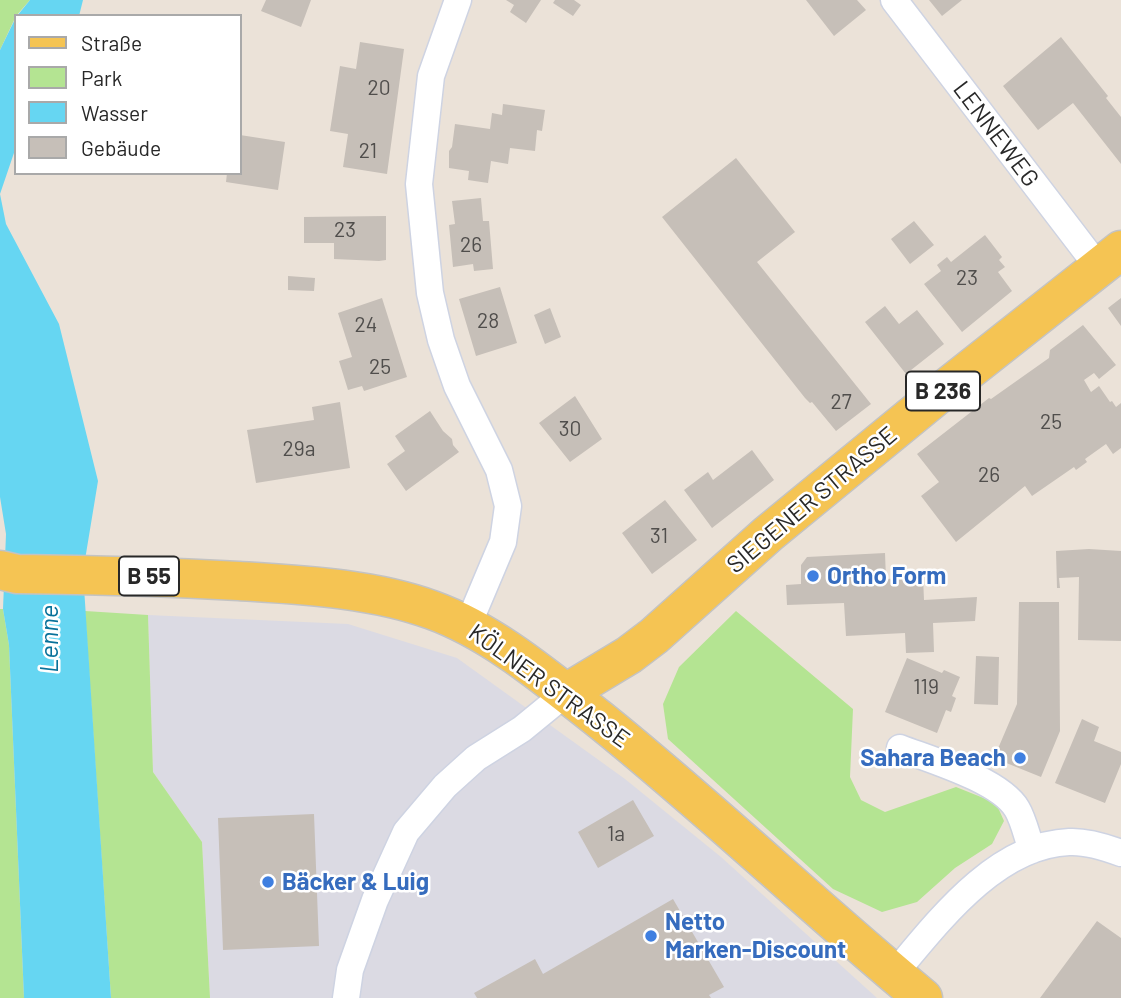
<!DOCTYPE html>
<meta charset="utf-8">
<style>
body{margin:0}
#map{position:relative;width:1121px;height:998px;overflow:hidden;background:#ebe2d8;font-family:Barlow,sans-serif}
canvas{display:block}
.legend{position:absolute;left:14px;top:14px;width:228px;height:161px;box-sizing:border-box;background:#fff;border:2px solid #a9a9a9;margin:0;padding:9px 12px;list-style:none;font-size:21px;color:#282828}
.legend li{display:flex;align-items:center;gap:14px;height:35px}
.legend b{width:35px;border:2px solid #a9a9a9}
</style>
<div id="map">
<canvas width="1121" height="998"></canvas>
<ul class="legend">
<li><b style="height:9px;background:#f5c453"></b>Straße</li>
<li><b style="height:19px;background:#b4e492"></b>Park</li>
<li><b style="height:19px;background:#66d6f2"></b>Wasser</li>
<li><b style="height:19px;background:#c6bfb8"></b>Gebäude</li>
</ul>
</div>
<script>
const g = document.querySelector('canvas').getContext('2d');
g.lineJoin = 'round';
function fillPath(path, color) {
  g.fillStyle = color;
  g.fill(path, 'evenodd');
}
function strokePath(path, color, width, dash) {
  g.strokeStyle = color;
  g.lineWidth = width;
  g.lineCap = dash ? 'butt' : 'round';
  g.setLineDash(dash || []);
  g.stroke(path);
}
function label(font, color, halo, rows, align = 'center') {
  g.font = font + ' Barlow,sans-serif';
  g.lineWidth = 5;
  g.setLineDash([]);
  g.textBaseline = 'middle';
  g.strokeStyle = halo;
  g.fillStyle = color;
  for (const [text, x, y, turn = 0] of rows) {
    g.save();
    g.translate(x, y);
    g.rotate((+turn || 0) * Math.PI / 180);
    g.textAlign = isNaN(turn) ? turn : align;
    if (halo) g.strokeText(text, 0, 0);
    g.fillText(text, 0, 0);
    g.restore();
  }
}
fillPath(new Path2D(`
 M148,615L348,624L457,658L625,779L721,857L877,998H210L202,842L153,772Z`), '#dbdae3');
fillPath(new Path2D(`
 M0,0H30L16,16L0,50Z
 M0,609H3L9,645L24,998H0Z
 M85,611L148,615L153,772L202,842L210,998H111Z
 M736,611L853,709L850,777L861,800L885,812L956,787L996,803L1004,821L992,844L955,868L917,902L882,912L833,889L668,739L663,704L679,667Z`), '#b4e492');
fillPath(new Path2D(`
 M30,0H83L79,16H17Z
 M16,17V147L0,194L6,224L59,324L98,481L83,572L111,998H24L9,645L3,609L6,534L0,497V50Z`), '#66d6f2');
fillPath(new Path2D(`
 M266,0H311L301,27L261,11Z
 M506,0H541L526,23L510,12L514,5Z
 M555,0H574L581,5L573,16L553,3Z
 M806,0H857L866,10L834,36Z
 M929,0H962L942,16Z
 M1061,37L1108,96L1106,98L1121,117V164L1073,103L1038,130L1003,86Z
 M360,42L404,49L387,174L343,167L348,134L330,131L340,66L356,69Z
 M503,104L545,110L542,131L537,130L535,151L510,148L508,164L491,161L488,183L468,180L469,171L449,168V151L452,147L455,124L490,129L492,113L502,115Z
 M240,135L285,142L278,190L226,182L227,173H240Z
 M736,158L795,232L757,262L871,404L836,431L812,402L810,403L805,398L662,217Z
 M481,198L483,221H489L493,269L474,271L473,264L453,267L449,225L455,224L452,201Z
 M386,216V260L379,261L334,259V243H304V217Z
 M914,221L934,245L910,264L891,239Z
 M985,235L1002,257L999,260L1005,267L998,272L1012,291L962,332L924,284L941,271L937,265L947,257L951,262Z
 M288,276L315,278L314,291L288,290Z
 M500,287L517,343L476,356L459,299Z
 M382,298L407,377L364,391L362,386L348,390L339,361L352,357L338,313Z
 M1121,298V326L1108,308Z
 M885,306L899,324L917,310L944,344L906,374L865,322Z
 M550,308L561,337L545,344L534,315Z
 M1083,325L1116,365L1099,379L1094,373L1084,380L1091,392L1099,386L1110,402L1112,401L1116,407L1121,403V448L1113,454L1106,444L1085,459L1087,462L1076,470L1074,467L1032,496L1025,486L956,542L921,496L939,482L917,454L989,398L991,399L1049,358L1050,350Z
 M575,396L602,439L570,462L539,423Z
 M340,402L350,468L256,483L247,430L314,420L312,407Z
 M430,411L443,431L452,439L453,445L459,452L406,491L387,464L405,451L395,436Z
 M752,450L774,480L712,528L684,490L708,472L713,480Z
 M665,500L697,540L652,574L622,533Z
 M1089,549L1121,551V641L1078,640L1079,577L1059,578L1060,588H1057L1056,551Z
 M885,553L886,579L923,577L924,600L977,597L975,621L933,623L934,652L906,653L905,633L846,636L844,603L787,605L786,585L801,584V565L807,557Z
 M1019,602H1059L1060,731L1041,777L994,758L1017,704Z
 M976,656L999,657L998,705L974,704Z
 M907,658L942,673L944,670L960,677L952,696L956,698L951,712L946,710L937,733L885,712Z
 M1082,719L1099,727L1094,741L1121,752V764L1105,803L1055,783Z
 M633,800L654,836L598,868L578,832Z
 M314,814L319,946L223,950L218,818Z
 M673,899L724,987L709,995L711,998H477L474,993L535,959L543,974Z
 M1097,921L1121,938V998H1040Z`), '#c6bfb8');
const street = new Path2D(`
 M458,0L431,76L419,184L430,293L441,340L457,386L499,470L508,506L503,542L468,625
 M894,0L1099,268
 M900,748C931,760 1000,780 1017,809C1024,821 1027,837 1032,850
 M894,974C937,923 995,845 1069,842C1086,841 1105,847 1121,853
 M346,998L350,970L375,900L406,832L445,786L476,758L522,729L566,693`);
const primary = new Path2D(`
 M0,570L17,574C91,575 165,577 239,581C302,585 372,588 432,610C493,632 548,679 599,719C710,808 813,907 923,998
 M566,693L629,655L654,636L768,534L935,397L1121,250`);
strokePath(street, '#ced3e2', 29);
strokePath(primary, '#c3c3c3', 41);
strokePath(street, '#fff', 26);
strokePath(primary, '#f5c453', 38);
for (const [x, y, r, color] of [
 [813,576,7,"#3f7fe0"],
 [1020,758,7,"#3f7fe0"],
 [268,882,7,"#3f7fe0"],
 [651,936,7,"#3f7fe0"]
]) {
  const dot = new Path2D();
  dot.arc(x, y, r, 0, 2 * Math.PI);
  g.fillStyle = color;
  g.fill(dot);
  strokePath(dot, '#fff', 2.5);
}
label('21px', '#504e4c', null, [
 ["20",379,88],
 ["21",368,151],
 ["23",345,230],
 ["26",471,245],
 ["23",967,278],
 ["28",488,321],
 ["24",366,325],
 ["25",380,367],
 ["27",841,402],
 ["25",1051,422],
 ["30",570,429],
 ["29a",299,449],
 ["26",989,475],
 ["31",659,536],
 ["119",926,687],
 ["1a",616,834]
]);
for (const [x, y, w] of [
 [943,391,74],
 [149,576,60]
]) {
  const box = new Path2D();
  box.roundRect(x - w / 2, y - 19.5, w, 39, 5);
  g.fillStyle = '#fff';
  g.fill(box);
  strokePath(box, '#282828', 2);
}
label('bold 23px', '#282828', null, [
 ["B 236",943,391],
 ["B 55",149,576]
]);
label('24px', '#282828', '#fff', [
 ["LENNEWEG",996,134,53],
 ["SIEGENER STRASSE",812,500,-40],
 ["KÖLNER STRASSE",549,686,36]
]);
label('bold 24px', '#366cbe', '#fff', [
 ["Ortho Form",827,576],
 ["Sahara Beach",1006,758,"right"],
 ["Bäcker & Luig",282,882],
 ["Netto",665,922],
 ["Marken-Discount",665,950]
], 'left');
label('italic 26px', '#09729a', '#fff', [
 ["Lenne",49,639,-90]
]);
</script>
